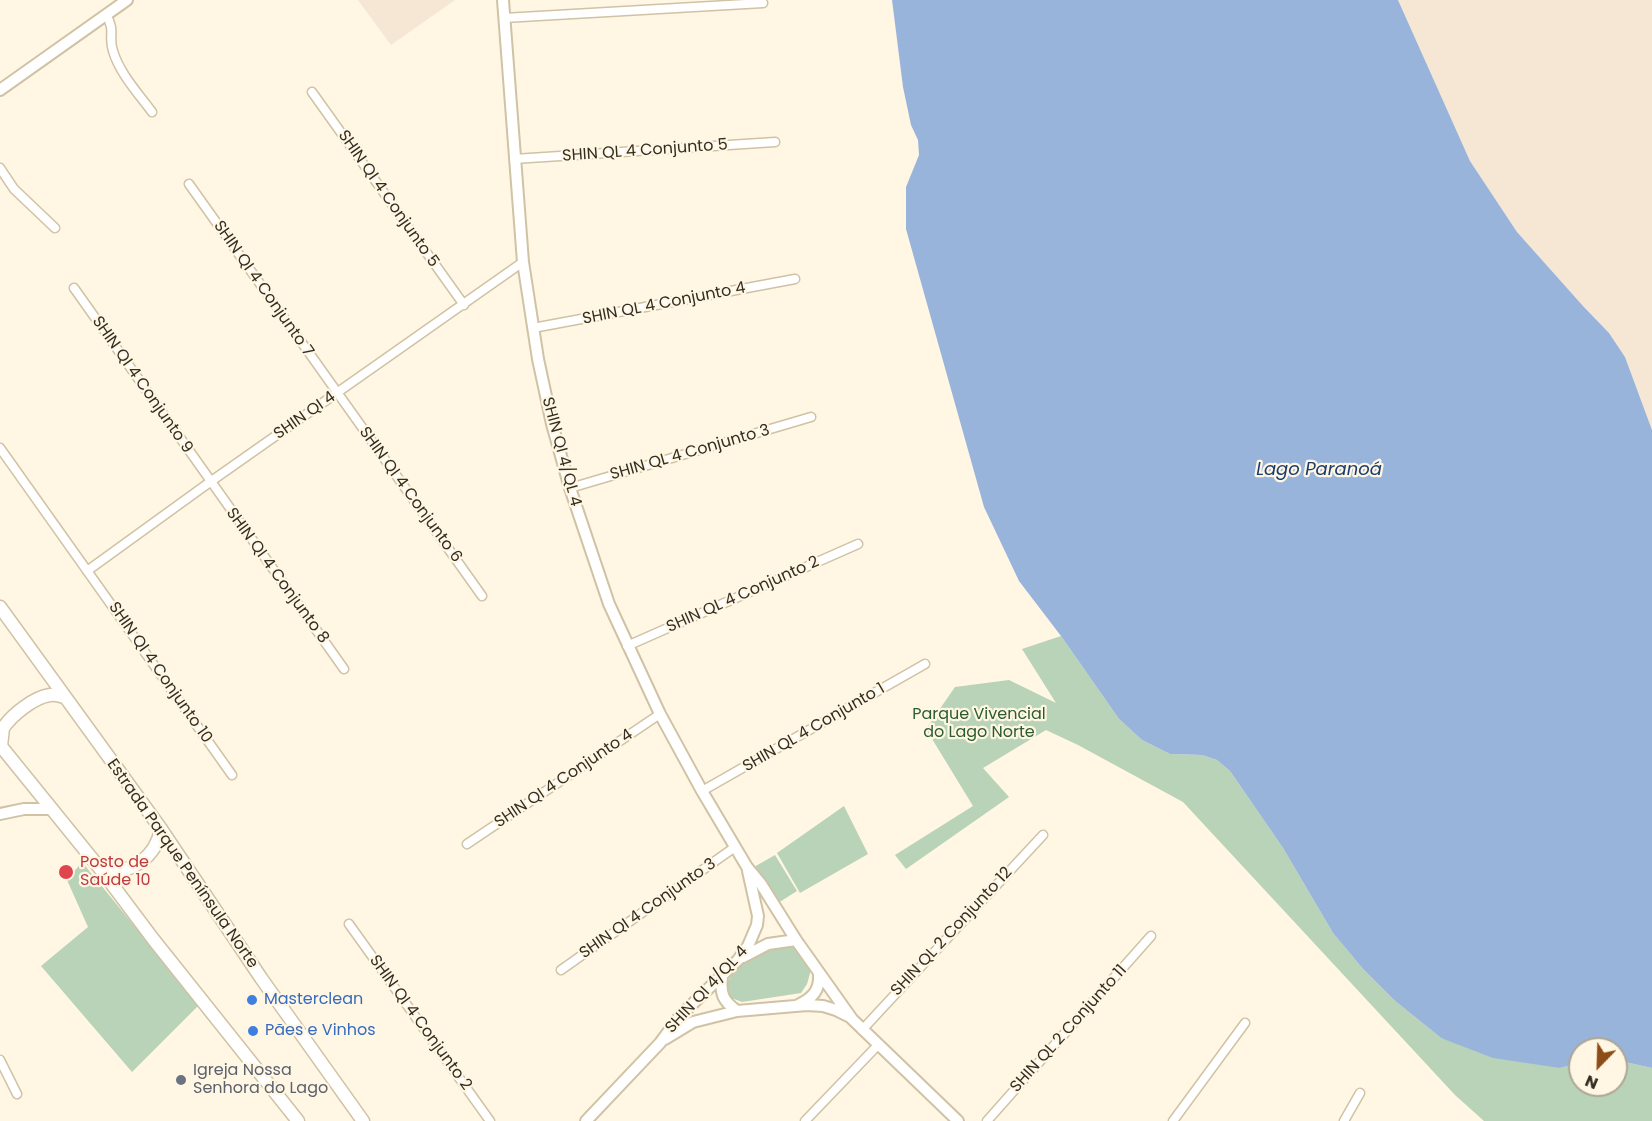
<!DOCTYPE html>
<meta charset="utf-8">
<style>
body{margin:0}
#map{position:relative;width:1652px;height:1121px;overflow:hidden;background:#fff6e3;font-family:Poppins,sans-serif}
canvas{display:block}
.north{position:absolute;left:1568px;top:1037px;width:60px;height:60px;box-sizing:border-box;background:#fff6e3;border:2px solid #ada696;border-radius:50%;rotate:203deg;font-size:16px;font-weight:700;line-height:24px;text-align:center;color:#332e22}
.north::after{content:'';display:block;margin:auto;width:21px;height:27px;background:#8d4d16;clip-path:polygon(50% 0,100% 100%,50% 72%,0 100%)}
</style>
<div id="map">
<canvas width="1652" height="1121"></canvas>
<div class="north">N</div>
</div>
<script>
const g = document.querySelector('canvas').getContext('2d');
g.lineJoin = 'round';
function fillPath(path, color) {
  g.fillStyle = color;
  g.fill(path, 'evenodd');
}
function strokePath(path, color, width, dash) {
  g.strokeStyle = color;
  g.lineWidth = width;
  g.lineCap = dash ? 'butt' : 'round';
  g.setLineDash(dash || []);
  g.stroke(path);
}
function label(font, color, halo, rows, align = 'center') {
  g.font = font + ' Poppins,sans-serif';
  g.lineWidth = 4.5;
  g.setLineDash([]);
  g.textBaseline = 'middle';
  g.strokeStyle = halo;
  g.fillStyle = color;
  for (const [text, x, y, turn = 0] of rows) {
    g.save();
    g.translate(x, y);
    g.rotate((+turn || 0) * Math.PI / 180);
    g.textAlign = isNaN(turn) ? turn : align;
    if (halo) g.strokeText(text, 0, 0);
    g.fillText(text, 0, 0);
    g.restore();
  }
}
fillPath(new Path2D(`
 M358,0H455L391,45Z
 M1398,0H1652V430L1625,357L1609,333L1583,306L1517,232L1470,161Z`), '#f6e6d4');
fillPath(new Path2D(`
 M1061,636L1119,719L1142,740L1170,754L1202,755L1217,760L1230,771L1283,848L1333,933L1363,969L1394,1000L1441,1038L1560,1068L1580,1063V1085H1616V1060L1652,1068V1121H1484L1455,1095L1183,802L1078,745L1046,730L983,768L1009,797L906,869L895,855L973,806L926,729L955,687L1009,680L1056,703L1022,649Z
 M844,806L868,854L800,893L777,853Z
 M775,855L797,891L778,903L754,867Z
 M82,862L199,1005L132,1072L41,966L88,927L67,880Z
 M777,944L793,946L811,970L807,984L801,993L742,1002L729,997L724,989C736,962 752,956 777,944Z`), '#b8d3b7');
fillPath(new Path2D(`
 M892,0H1398L1470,161L1517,232L1583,306L1609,333L1625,357L1652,430V1068L1616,1060V1049H1580V1063L1560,1068L1493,1058L1441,1038L1394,1000L1363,969L1333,933L1283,848L1230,771L1217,760L1202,755L1170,754L1142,740L1119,719L1061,636L1019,581L984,507L906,229V187L919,155L918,140L911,125L903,87Z`), '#99b4db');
const minor = new Path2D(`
 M106,15C116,30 108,37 113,51C120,74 138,93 152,112
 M504,18L763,3
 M312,92L464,305
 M514,159L775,142
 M0,168L14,189L55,228
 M189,184L482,596
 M74,288L344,669
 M533,328L795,279
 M0,448L232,775
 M570,488L811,417
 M87,571L210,482L523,262
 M627,646L858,544
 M702,791L925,664
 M467,844L660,714
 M349,924L490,1121
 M561,970L735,847
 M862,1030L1043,835
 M0,1060L17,1094
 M805,1121L877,1046
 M987,1121L1151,936
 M1173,1121L1245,1023
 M1344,1121L1360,1093`);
const tertiary = new Path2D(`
 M503,0L523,262L538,359L552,424L570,488L609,604L660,714L702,791L747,867L761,884L796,940L852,1019L958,1121
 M0,90L127,0
 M0,814L24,809H52
 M743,957L768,944L796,940
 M722,977C720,994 723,1001 737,1011
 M798,1005C813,998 820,990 819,974
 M665,1039L693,1022L737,1011L807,1005L823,1006L836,1010L848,1016
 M586,1121L660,1043L680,1016L738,960L748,946L757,925L758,916L748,871`);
const secondary = new Path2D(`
 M0,607L161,829L261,978L363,1121
 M0,745L102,871L153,939L298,1121
 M1,746L3,728C12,715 34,697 50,695C55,694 60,696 64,697
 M102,871C131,875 156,857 161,829`);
strokePath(minor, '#d0c2a4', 11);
strokePath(tertiary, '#d0c2a4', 14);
strokePath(secondary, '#d0c2a4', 15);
strokePath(minor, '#fff', 8);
strokePath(tertiary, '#fff', 10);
strokePath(secondary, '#fff', 12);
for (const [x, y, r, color] of [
 [66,872,8,"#e0444e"],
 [252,1000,6,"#3f7fe0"],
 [253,1031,6,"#3f7fe0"],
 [181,1080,6,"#6b7280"]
]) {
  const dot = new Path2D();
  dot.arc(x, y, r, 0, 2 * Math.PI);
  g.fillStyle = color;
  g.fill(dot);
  strokePath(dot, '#fff6e3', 2);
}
label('16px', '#332e22', '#fff6e3', [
 ["SHIN QL 4 Conjunto 5",645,151,-4],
 ["SHIN QI 4 Conjunto 5",388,199,55],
 ["SHIN QI 4 Conjunto 7",263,289,55],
 ["SHIN QL 4 Conjunto 4",664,304,-11],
 ["SHIN QI 4 Conjunto 9",142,385,55],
 ["SHIN QI 4",305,416,-35],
 ["SHIN QI 4/QL 4",561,452,75],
 ["SHIN QL 4 Conjunto 3",690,453,-16],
 ["SHIN QI 4 Conjunto 6",410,495,54],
 ["SHIN QI 4 Conjunto 8",277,576,54],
 ["SHIN QL 4 Conjunto 2",743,595,-24],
 ["SHIN QI 4 Conjunto 10",160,673,55],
 ["SHIN QL 4 Conjunto 1",814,728,-30],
 ["SHIN QI 4 Conjunto 4",564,779,-34],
 ["Estrada Parque Península Norte",182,864,55],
 ["SHIN QI 4 Conjunto 3",648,909,-35],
 ["SHIN QL 2 Conjunto 12",952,932,-47],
 ["SHIN QI 4/QL 4",707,990,-47],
 ["SHIN QI 4 Conjunto 2",420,1023,54],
 ["SHIN QL 2 Conjunto 11",1069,1029,-48]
]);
label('16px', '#2b5d2d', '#fff6e3', [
 ["Parque Vivencial",979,715],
 ["do Lago Norte",979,733]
]);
label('16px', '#be3a42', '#fff6e3', [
 ["Posto de",80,863],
 ["Saúde 10",80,881]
], 'left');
label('16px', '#366cbe', '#fff6e3', [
 ["Masterclean",264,1000],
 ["Pães e Vinhos",265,1031]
], 'left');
label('16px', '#5b616d', '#fff6e3', [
 ["Igreja Nossa",193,1071],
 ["Senhora do Lago",193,1089]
], 'left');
label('italic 18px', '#1a3c6d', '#fff6e3', [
 ["Lago Paranoá",1319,470]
]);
</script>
